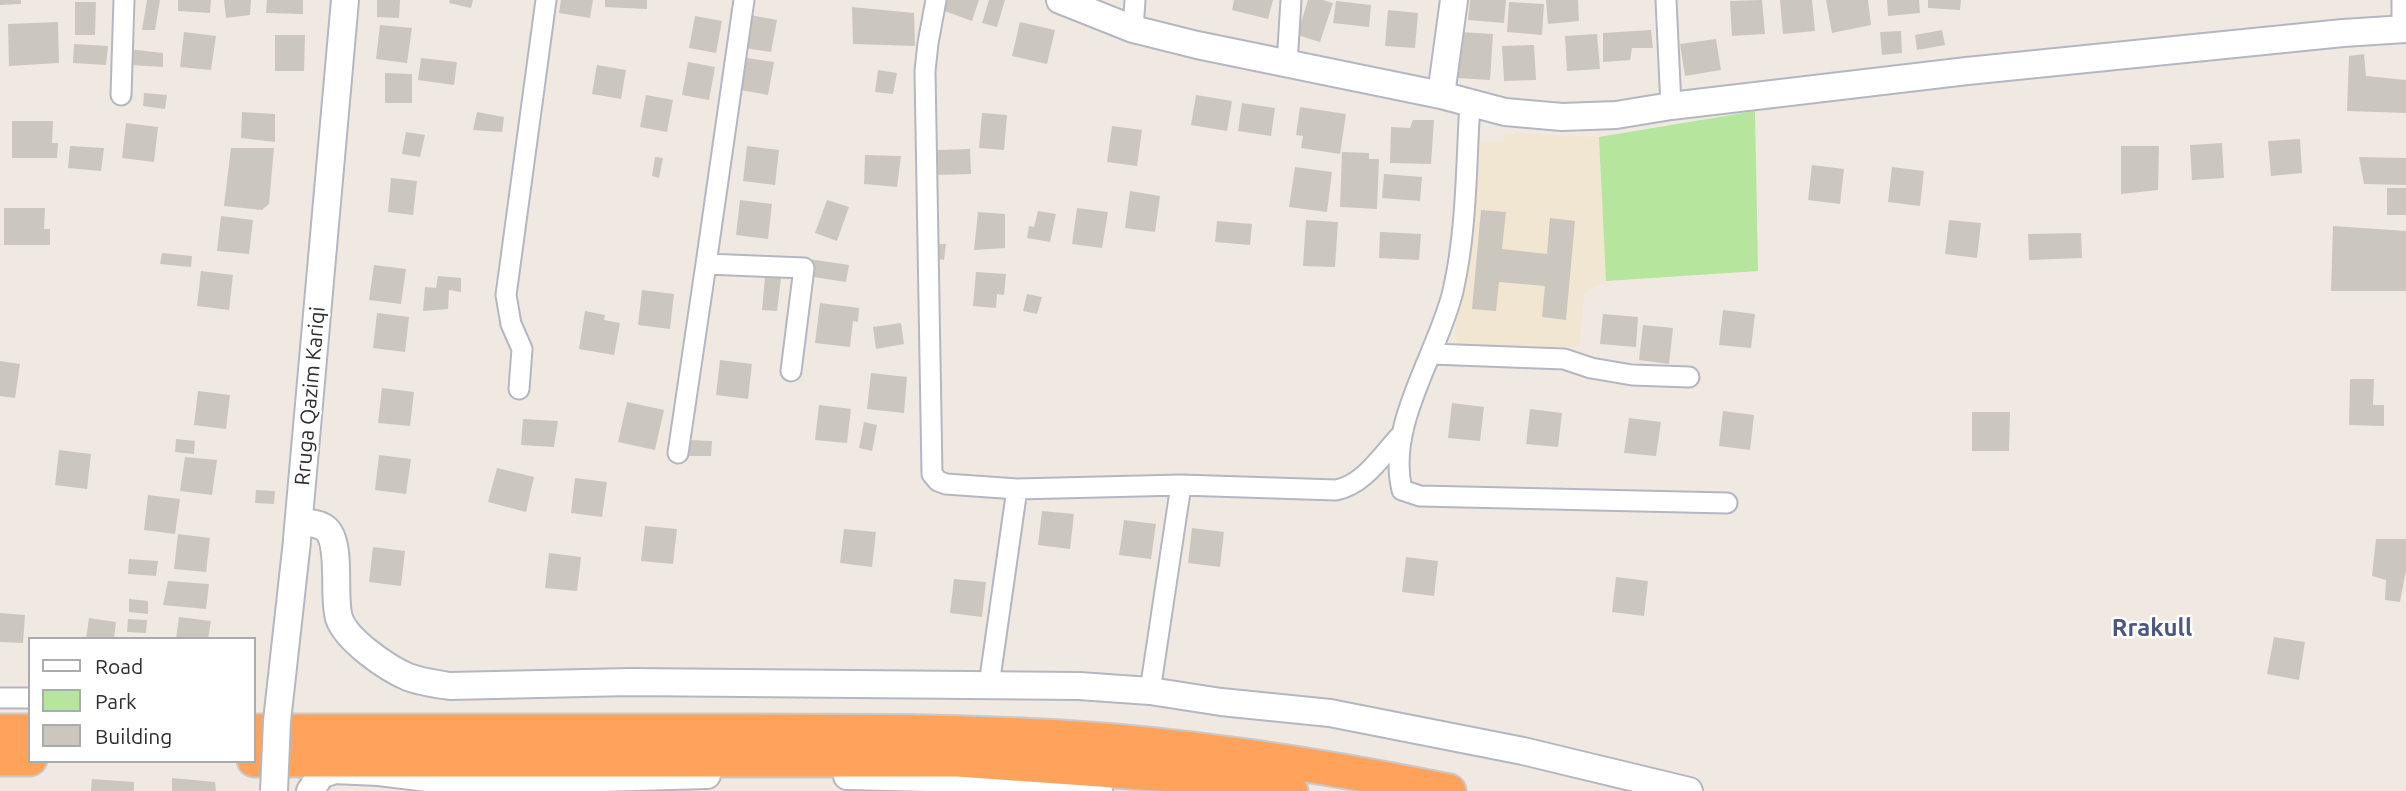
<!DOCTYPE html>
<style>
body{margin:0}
#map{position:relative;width:2406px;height:791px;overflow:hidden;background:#efe9e1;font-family:Ubuntu,sans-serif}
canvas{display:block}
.legend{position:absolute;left:28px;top:637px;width:228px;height:126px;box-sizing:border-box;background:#fff;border:2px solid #ababab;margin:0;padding:9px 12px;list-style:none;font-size:21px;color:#2e2e2e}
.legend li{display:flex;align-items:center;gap:14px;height:35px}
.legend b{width:35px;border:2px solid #ababab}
</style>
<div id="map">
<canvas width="2406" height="791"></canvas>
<ul class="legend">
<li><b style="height:9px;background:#fff"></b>Road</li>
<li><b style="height:19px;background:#b6e59e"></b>Park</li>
<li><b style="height:19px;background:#cbc7bf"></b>Building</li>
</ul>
</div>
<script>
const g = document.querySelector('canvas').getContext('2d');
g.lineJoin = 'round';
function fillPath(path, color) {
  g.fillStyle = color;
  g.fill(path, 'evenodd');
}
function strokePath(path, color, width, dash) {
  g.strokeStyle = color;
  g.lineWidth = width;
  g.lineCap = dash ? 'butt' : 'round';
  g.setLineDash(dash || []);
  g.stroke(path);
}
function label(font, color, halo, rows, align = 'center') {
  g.font = font + ' Ubuntu,sans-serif';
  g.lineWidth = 5;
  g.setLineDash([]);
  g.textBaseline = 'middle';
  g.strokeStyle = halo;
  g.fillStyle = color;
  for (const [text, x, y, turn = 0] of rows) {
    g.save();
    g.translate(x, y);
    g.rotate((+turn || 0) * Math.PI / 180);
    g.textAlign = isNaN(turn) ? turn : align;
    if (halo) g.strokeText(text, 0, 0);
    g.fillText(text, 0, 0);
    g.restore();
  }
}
fillPath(new Path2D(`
 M1505,133L1599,137L1606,281L1584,293L1579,347H1464L1459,344L1455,337L1481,141L1504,142Z`), '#f0e6d1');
fillPath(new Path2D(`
 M1755,111L1758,271L1606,281L1599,137Z`), '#b6e59e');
fillPath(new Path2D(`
 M0,0H21V4L0,5Z
 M147,0H160L155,30H142Z
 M178,0H211L210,13L178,11Z
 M224,0H251L250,15L226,18Z
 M267,0H303V14L266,13Z
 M377,0H400L399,18L377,17Z
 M450,0H473L471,8L449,3Z
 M561,0H593L590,18L559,13Z
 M605,0H647V9L605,7Z
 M942,0H979L972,21L939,9Z
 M989,0H1005L997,27L982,23Z
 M1234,0H1273L1268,19L1232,10Z
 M1308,0H1323L1333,3L1320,42L1297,35Z
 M1470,0H1506L1504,23L1468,20Z
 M1546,0H1578L1579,21L1548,24Z
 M1762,0L1765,34L1732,36L1730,1Z
 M1780,0H1812L1815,31L1783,34Z
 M1826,0H1868L1871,25L1832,33Z
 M1887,0H1919L1920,13L1888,16Z
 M1928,0H1961L1960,10L1928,8Z
 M1336,1L1371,5L1369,27L1333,23Z
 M75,2H96L95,35H75Z
 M1509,2L1544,4L1542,35L1507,32Z
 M852,7L914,13L915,46L853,44Z
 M1388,10L1418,13L1415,48L1385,46Z
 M750,15L777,20L771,52L744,48Z
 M695,16L722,21L716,53L689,48Z
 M58,22L59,63L9,66L8,24Z
 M1020,22L1055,30L1047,64L1012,56Z
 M380,25L412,28L407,63L376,59Z
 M1651,30L1653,48H1632L1630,60L1603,62V33Z
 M1942,30L1945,45L1917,50L1915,35Z
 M1901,31L1902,53L1882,55L1880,32Z
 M184,32L216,36L211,70L180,67Z
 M1460,32L1493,34L1490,80L1457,78Z
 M1597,34L1600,69L1567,71L1565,36Z
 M275,35H305L304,71H275Z
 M1716,39L1721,70L1685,76L1680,44Z
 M74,44L108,46L106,65L73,63Z
 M1534,45L1536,80L1504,81L1502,46Z
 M128,49L163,53V67L130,65Z
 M2364,54L2366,76L2406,80V113L2347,111L2349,56Z
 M421,58L457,62L454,85L418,80Z
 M747,58L774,62L768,95L741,90Z
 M688,62L715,67L709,100L682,95Z
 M597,65L626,70L621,99L592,94Z
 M878,70L897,73L893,94L875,92Z
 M385,73L412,74V103H385Z
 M144,93L167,95L165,109L143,106Z
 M646,95L673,100L667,132L640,127Z
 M1196,95L1232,101L1227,131L1191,125Z
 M1242,103L1275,108L1271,136L1238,131Z
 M1300,107L1346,114L1340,154L1301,148L1303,136L1296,135Z
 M242,112L275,114V142L241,138Z
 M477,112L504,117L502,132L473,130Z
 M982,113L1007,115L1004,150L979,148Z
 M1413,120H1434L1431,164L1390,163L1391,127L1410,128Z
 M12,121H53L52,143H58L57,158H12Z
 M126,123L158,127L154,162L122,158Z
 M1112,126L1142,130L1137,166L1107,162Z
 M406,132L425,135L420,157L402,154Z
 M2300,139L2302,173L2271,176L2268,141Z
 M2222,143L2224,178L2192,180L2190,145Z
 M70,146L104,148L101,171L68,168Z
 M747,146L779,150L775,185L743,181Z
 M2121,146H2159L2158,190L2121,194Z
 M231,148H274L269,204L262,210L224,206Z
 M970,149L971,174L936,175V150Z
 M1342,152L1369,153V159H1379L1377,209L1340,207Z
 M865,155L901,156L897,187L864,184Z
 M655,157L663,158L659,178L652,176Z
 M2359,157L2406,158V185L2364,184Z
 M1812,165L1844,169L1840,204L1808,200Z
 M1295,167L1332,172L1327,212L1289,207Z
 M1892,167L1924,171L1920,206L1888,202Z
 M1384,174L1422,177L1420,201L1382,198Z
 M391,178L417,181L413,215L388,212Z
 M2387,188H2406V215H2387Z
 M1130,191L1160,196L1155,232L1125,228Z
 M740,200L772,204L768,239L736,235Z
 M827,200L849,207L837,241L815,233Z
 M4,208H45L44,229H50V245H4Z
 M1077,208L1108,212L1102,248L1072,244Z
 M1481,210L1506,212L1502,249L1547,254L1550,218L1575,221L1566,320L1542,317L1545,286L1499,282L1496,311L1472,309Z
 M1038,211L1056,214L1050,242L1027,238L1029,226L1034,227Z
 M978,212L1005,214V248L974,250Z
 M221,216L253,220L249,254L217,251Z
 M1306,220L1338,222L1335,267L1303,266Z
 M1949,220L1981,223L1977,258L1945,254Z
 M1217,221L1252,224L1250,245L1215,242Z
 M2333,226L2406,231V291H2331Z
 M1380,232L1421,234L1419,260L1379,258Z
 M2081,233L2082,258L2029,260L2028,234Z
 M934,244H946L944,260L933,258Z
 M162,253L192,256L191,267L160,264Z
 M809,259L849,265L846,282L807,276Z
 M374,265L406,269L401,304L369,300Z
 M201,271L233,275L229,310L197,306Z
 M976,272L1006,274L1004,295L997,294L996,308L973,306Z
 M438,276L461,278V292L449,290L448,309L423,311L425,287L436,288Z
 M765,277L781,278L777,311L762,310Z
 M642,290L674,294L670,329L638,325Z
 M1027,294L1042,297L1037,314L1023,311Z
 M820,303L859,308L858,322L853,321L850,347L815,343Z
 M1723,310L1755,314L1751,348L1719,345Z
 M585,311L605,315L604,320L620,323L614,355L579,349Z
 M377,313L409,317L405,352L373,348Z
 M1603,314L1638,317L1636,347L1600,344Z
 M901,323L904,344L876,349L873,327Z
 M1643,325L1673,328L1669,364L1639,360Z
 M720,360L752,364L748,399L716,395Z
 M0,361L20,364L15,398L0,396Z
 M871,373L907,377L904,413L867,409Z
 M2350,379H2374L2373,405H2384V426L2349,425Z
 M382,388L414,392L410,426L378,423Z
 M198,391L230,395L226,429L194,425Z
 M627,402L664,410L655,450L618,442Z
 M1452,403L1484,407L1480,441L1448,438Z
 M819,405L851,409L847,443L815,440Z
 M1530,409L1562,413L1558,447L1526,444Z
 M1723,411L1754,415L1750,450L1719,446Z
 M1972,412H2010L2009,451H1972Z
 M1629,418L1661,422L1656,456L1624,453Z
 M523,419L558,421L554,447L521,445Z
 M864,422L877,425L872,451L859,448Z
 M176,439L195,441L194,454L175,452Z
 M689,440L712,441L711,456H689Z
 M59,450L91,454L87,489L55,485Z
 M379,455L411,459L406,494L375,490Z
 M185,457L217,460L212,495L180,491Z
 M497,468L534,477L526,512L488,502Z
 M575,478L607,482L602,517L571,513Z
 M256,490L275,491L274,504L255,503Z
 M148,495L180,499L175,534L144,530Z
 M1042,511L1074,514L1070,549L1038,545Z
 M1124,520L1156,524L1151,559L1119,555Z
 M645,526L677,529L673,564L641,561Z
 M1192,528L1224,532L1220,567L1188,563Z
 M844,529L876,532L872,567L840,563Z
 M178,534L210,538L206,572L174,569Z
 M2376,539H2406V570L2400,602L2385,600L2386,580L2372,576Z
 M373,547L405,551L401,586L369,582Z
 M549,553L581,557L577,591L545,588Z
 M1406,557L1438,561L1434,596L1402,592Z
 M129,559L158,561L156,576L128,574Z
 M1616,577L1648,581L1644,616L1612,612Z
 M954,579L986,582L982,617L950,613Z
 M168,581L209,584L206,609L163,605Z
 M129,599L148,601V614L129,612Z
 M0,613L25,615L23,643L0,642Z
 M179,617L211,621L208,639H176Z
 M89,618L116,622L114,639H86Z
 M128,619L147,620L146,633L127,632Z
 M2274,637L2305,642L2299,680L2267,674Z
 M172,778L215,782L216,791H172Z
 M92,779L134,782V791H91Z`), '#cbc7bf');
const street = new Path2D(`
 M744,0L706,264L804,268L791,371
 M936,0L928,43L925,71L932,474L938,481L946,484L1017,489L1181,485L1336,490C1364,485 1382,455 1401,435
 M1666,0L1671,106
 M2402,0V30
 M1133,29L1135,0
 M1287,64L1291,0
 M121,95L124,0
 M1470,103C1466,165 1467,230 1453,291C1438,354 1386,424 1402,490L1420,496L1727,503
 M1431,354L1564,359L1591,368L1632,375L1689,377
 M519,389L522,349L511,324L506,295L546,0
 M678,453L706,264
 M989,685L1017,489
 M1150,691L1181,485
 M0,698H30`);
const secondary = new Path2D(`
 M1060,0L1133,29L1197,45L1441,95L1505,112L1562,117L1616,115L1671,106L1967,71L2343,33L2406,29
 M1441,95L1454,0
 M299,522C307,523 318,523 325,528C343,542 332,595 339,618C346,640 387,668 408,677C421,682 436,684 450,686L630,682L1079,686L1150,691L1221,702L1330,713L1523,751L1689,791
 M297,539L345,0
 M847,776L970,779L1099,791
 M310,791L321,775L334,770L379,772L459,782L707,775`);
const highway = new Path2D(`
 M0,731H30
 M254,731C394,732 535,731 676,731C804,731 933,730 1061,737C1191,745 1321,765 1449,791
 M0,759H30
 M254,760H958L1171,775L1291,791`);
strokePath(street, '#b4b7c1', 23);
strokePath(secondary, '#b4b7c1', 30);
strokePath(highway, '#c9c9c9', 37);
strokePath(street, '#fff', 19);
strokePath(secondary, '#fff', 26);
strokePath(highway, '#ffa35c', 33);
const secondaryBridge = new Path2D(`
 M274,791L277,721L297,541`);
strokePath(secondaryBridge, '#b4b7c1', 30, []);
strokePath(secondaryBridge, '#fff', 26);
label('21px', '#2e2e2e', '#fff', [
 ["Rruga Qazim Kariqi",310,396,-85]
]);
label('bold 24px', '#4d5680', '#fff', [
 ["Rrakull",2152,628]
]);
</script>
